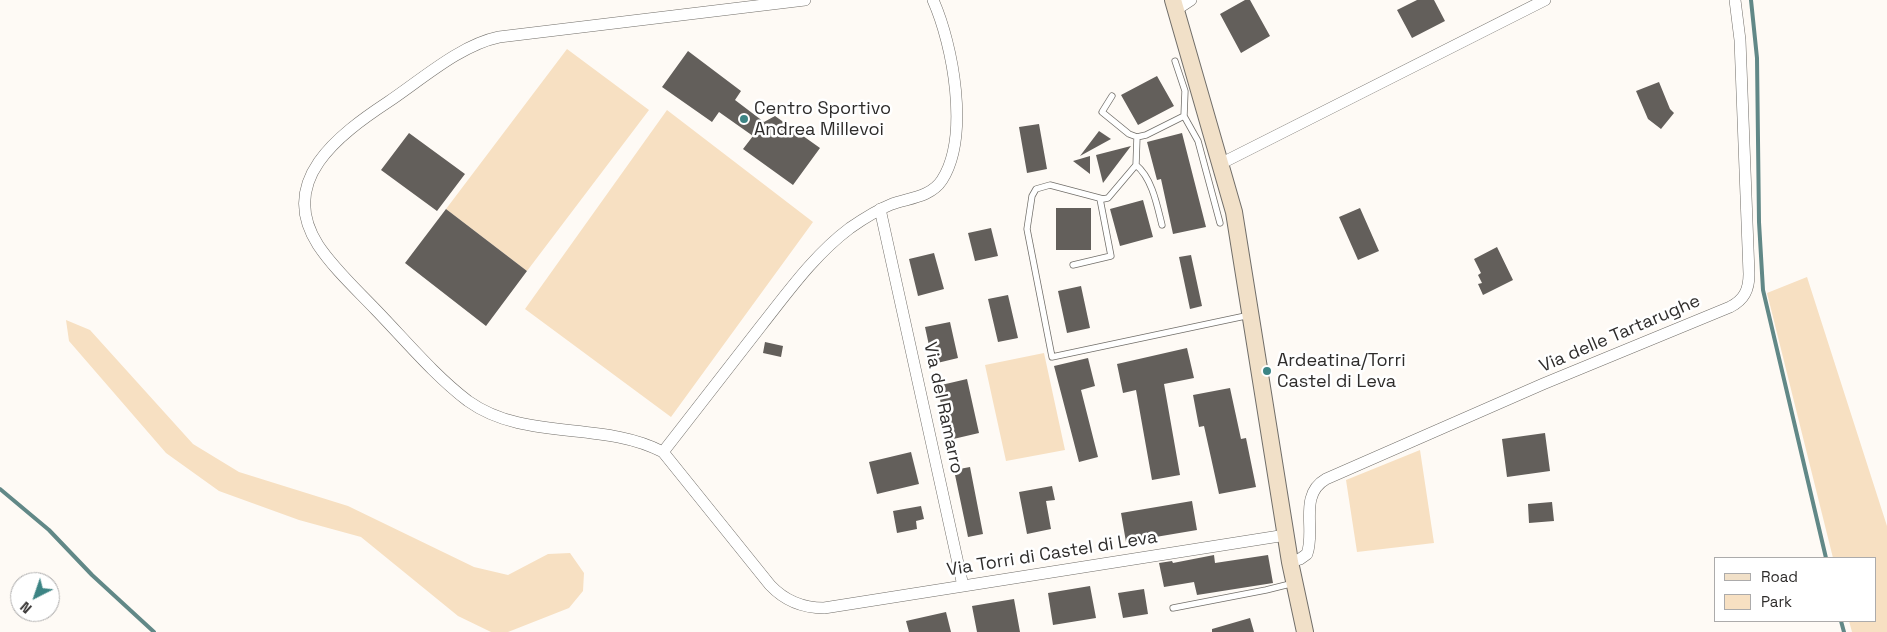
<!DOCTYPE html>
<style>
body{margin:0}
#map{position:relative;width:1887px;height:632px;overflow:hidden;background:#fefaf5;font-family:"Space Grotesk",sans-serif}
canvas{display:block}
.legend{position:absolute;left:1714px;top:557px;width:162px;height:65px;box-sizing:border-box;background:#fff;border:1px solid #acabab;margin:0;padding:6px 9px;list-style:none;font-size:15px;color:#2f2d2c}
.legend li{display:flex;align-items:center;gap:10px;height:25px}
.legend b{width:25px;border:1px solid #acabab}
.north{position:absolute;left:10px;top:572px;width:50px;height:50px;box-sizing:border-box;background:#fff;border:1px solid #acabab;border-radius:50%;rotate:221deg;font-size:14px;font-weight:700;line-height:20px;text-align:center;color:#2f2d2c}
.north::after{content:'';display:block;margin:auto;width:18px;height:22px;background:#3c8484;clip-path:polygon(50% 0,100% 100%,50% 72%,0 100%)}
</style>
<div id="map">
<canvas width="1887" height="632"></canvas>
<ul class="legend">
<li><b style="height:6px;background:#f1e0c8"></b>Road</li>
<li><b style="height:14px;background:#f7e0c2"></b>Park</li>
</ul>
<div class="north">N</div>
</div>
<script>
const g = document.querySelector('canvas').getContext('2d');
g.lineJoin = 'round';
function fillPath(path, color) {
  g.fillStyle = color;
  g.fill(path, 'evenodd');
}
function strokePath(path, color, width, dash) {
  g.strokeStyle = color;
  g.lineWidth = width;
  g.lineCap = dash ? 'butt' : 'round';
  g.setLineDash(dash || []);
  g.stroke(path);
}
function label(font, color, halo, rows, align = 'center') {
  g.font = font + ' "Space Grotesk",sans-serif';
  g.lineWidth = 5;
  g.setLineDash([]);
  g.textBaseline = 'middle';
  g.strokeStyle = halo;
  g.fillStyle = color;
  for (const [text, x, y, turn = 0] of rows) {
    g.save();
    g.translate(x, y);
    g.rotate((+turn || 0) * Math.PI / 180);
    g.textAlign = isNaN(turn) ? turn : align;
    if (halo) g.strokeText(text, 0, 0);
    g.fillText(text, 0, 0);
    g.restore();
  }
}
fillPath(new Path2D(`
 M567,49L649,110L527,271L446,209Z
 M667,110L813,222L671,417L525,309Z
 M1807,277L1887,526V632H1852L1849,621H1876V558H1833L1767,293Z
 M66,320L90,330L193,444L239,472L348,506L474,567L508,575L548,554L570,553L584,573L583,591L569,608L508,632H491L458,616L361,537L299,520L219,491L166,453L69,341Z
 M1044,353L1065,450L1006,461L985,365Z
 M1420,450L1434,543L1357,552L1346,480Z`), '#f7e0c2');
strokePath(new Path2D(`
 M1751,0L1757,58L1759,222L1763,290L1826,558
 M0,489L49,530L92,575L154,632
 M1841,621L1844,632`), '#618887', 4);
fillPath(new Path2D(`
 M1245,0H1250L1270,36L1241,53L1220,14Z
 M1417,0H1434L1445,21L1412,38L1397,10Z
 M688,51L741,91L735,100L764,122L775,116L820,148L793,185L743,149L753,136L719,112L712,122L662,87Z
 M1157,76L1174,106L1138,125L1121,95Z
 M1659,82L1670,109L1674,113L1661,129L1648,119L1636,91Z
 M1039,124L1047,169L1027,173L1019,127Z
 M1099,131L1111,139L1080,156Z
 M409,133L465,174L437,211L381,170Z
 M1182,133L1206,227L1173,234L1161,179L1157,180L1147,142Z
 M1131,146L1103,183L1096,155Z
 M1090,156V174L1073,161Z
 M1143,200L1153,237L1120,246L1110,209Z
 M1056,208H1091V250H1056Z
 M1360,208L1379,251L1358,260L1339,217Z
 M446,209L527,271L486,326L405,263Z
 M991,228L998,256L975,261L968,233Z
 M1497,247L1513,280L1483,295L1478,284L1482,283L1478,275L1481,273L1474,259Z
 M934,253L944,289L918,296L909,259Z
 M1191,255L1202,306L1190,309L1179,257Z
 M1081,286L1090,328L1067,333L1058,291Z
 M1008,295L1018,338L998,342L988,299Z
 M950,322L958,358L933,364L925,327Z
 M765,342L783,346L781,357L763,353Z
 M1187,348L1194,378L1164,384L1180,475L1152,480L1136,390L1123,393L1117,364Z
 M1088,358L1095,386L1081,390L1098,457L1079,462L1054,366Z
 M967,379L979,433L949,440L937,386Z
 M1230,388L1241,439L1246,438L1256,487L1219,494L1204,426L1199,427L1193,395Z
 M1545,433L1550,471L1507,477L1502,439Z
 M911,452L919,484L877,494L869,462Z
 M970,467L983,534L968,537L954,470Z
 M1052,486L1055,500L1046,501L1051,529L1027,534L1019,492Z
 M1192,501L1197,530L1126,542L1121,513Z
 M1552,502L1554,521L1529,523L1528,504Z
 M921,506L924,519L916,521L917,529L897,533L893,511Z
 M1214,555L1215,563L1268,555L1273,583L1197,595L1194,582L1164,587L1159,563L1172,561L1173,563Z
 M1090,586L1096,618L1053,625L1048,593Z
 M1144,589L1148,614L1123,618L1118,593Z
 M1014,599L1020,632H977L972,606Z
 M946,612L951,632H909L906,621Z
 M1250,618L1254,632H1212V629Z`), '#635f5b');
const lane = new Path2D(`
 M1175,61L1185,91L1184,116
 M1112,96L1102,112L1129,134L1137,137
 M1136,165C1152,178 1157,205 1162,225
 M1220,223L1198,141L1184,116L1146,135L1137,137L1136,165L1108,198L1103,199L1050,185L1036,189L1032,196L1027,229L1052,357L1250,315
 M1073,265L1111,256L1100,199
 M1173,608L1266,590L1294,583`);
const street = new Path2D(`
 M805,0L499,37C460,45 421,80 388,102C338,135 277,181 318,245C334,269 356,289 376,310C406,341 434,375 468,401C525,442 602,420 663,452L770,585C785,601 802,608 824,608L1286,535
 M1176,10L1191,0
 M1220,164L1545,0
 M880,209L963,586
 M663,452C696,410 728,368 761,326C788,292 814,255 850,228C863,219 877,210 892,204C909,198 931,197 942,180C970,136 953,45 933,0
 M1290,562L1300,559L1307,554C1316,530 1298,495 1326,479L1543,384L1730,307C1744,300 1749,290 1749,274L1740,40L1735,0`);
const secondary = new Path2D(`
 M1173,0L1234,212L1290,562L1305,632`);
strokePath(lane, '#716e69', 7);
strokePath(street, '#716e69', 12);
strokePath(secondary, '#716e69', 18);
strokePath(lane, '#fff', 5.5);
strokePath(street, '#fff', 11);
strokePath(secondary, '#f1e0c8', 16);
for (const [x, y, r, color] of [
 [744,119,5,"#3c8484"],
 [1267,371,5,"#3c8484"]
]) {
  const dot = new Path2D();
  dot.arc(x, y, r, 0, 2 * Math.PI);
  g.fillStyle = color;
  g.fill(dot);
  strokePath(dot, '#fff', 2);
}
label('18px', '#2f2d2c', '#fff', [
 ["Centro Sportivo",754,109],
 ["Andrea Millevoi",754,130],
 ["Ardeatina/Torri",1277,361],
 ["Castel di Leva",1277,382]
], 'left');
label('18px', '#2f2d2c', '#fff', [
 ["Via delle Tartarughe",1620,334,-23],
 ["Via del Ramarro",943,408,78],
 ["Via Torri di Castel di Leva",1052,554,-9]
]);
</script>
